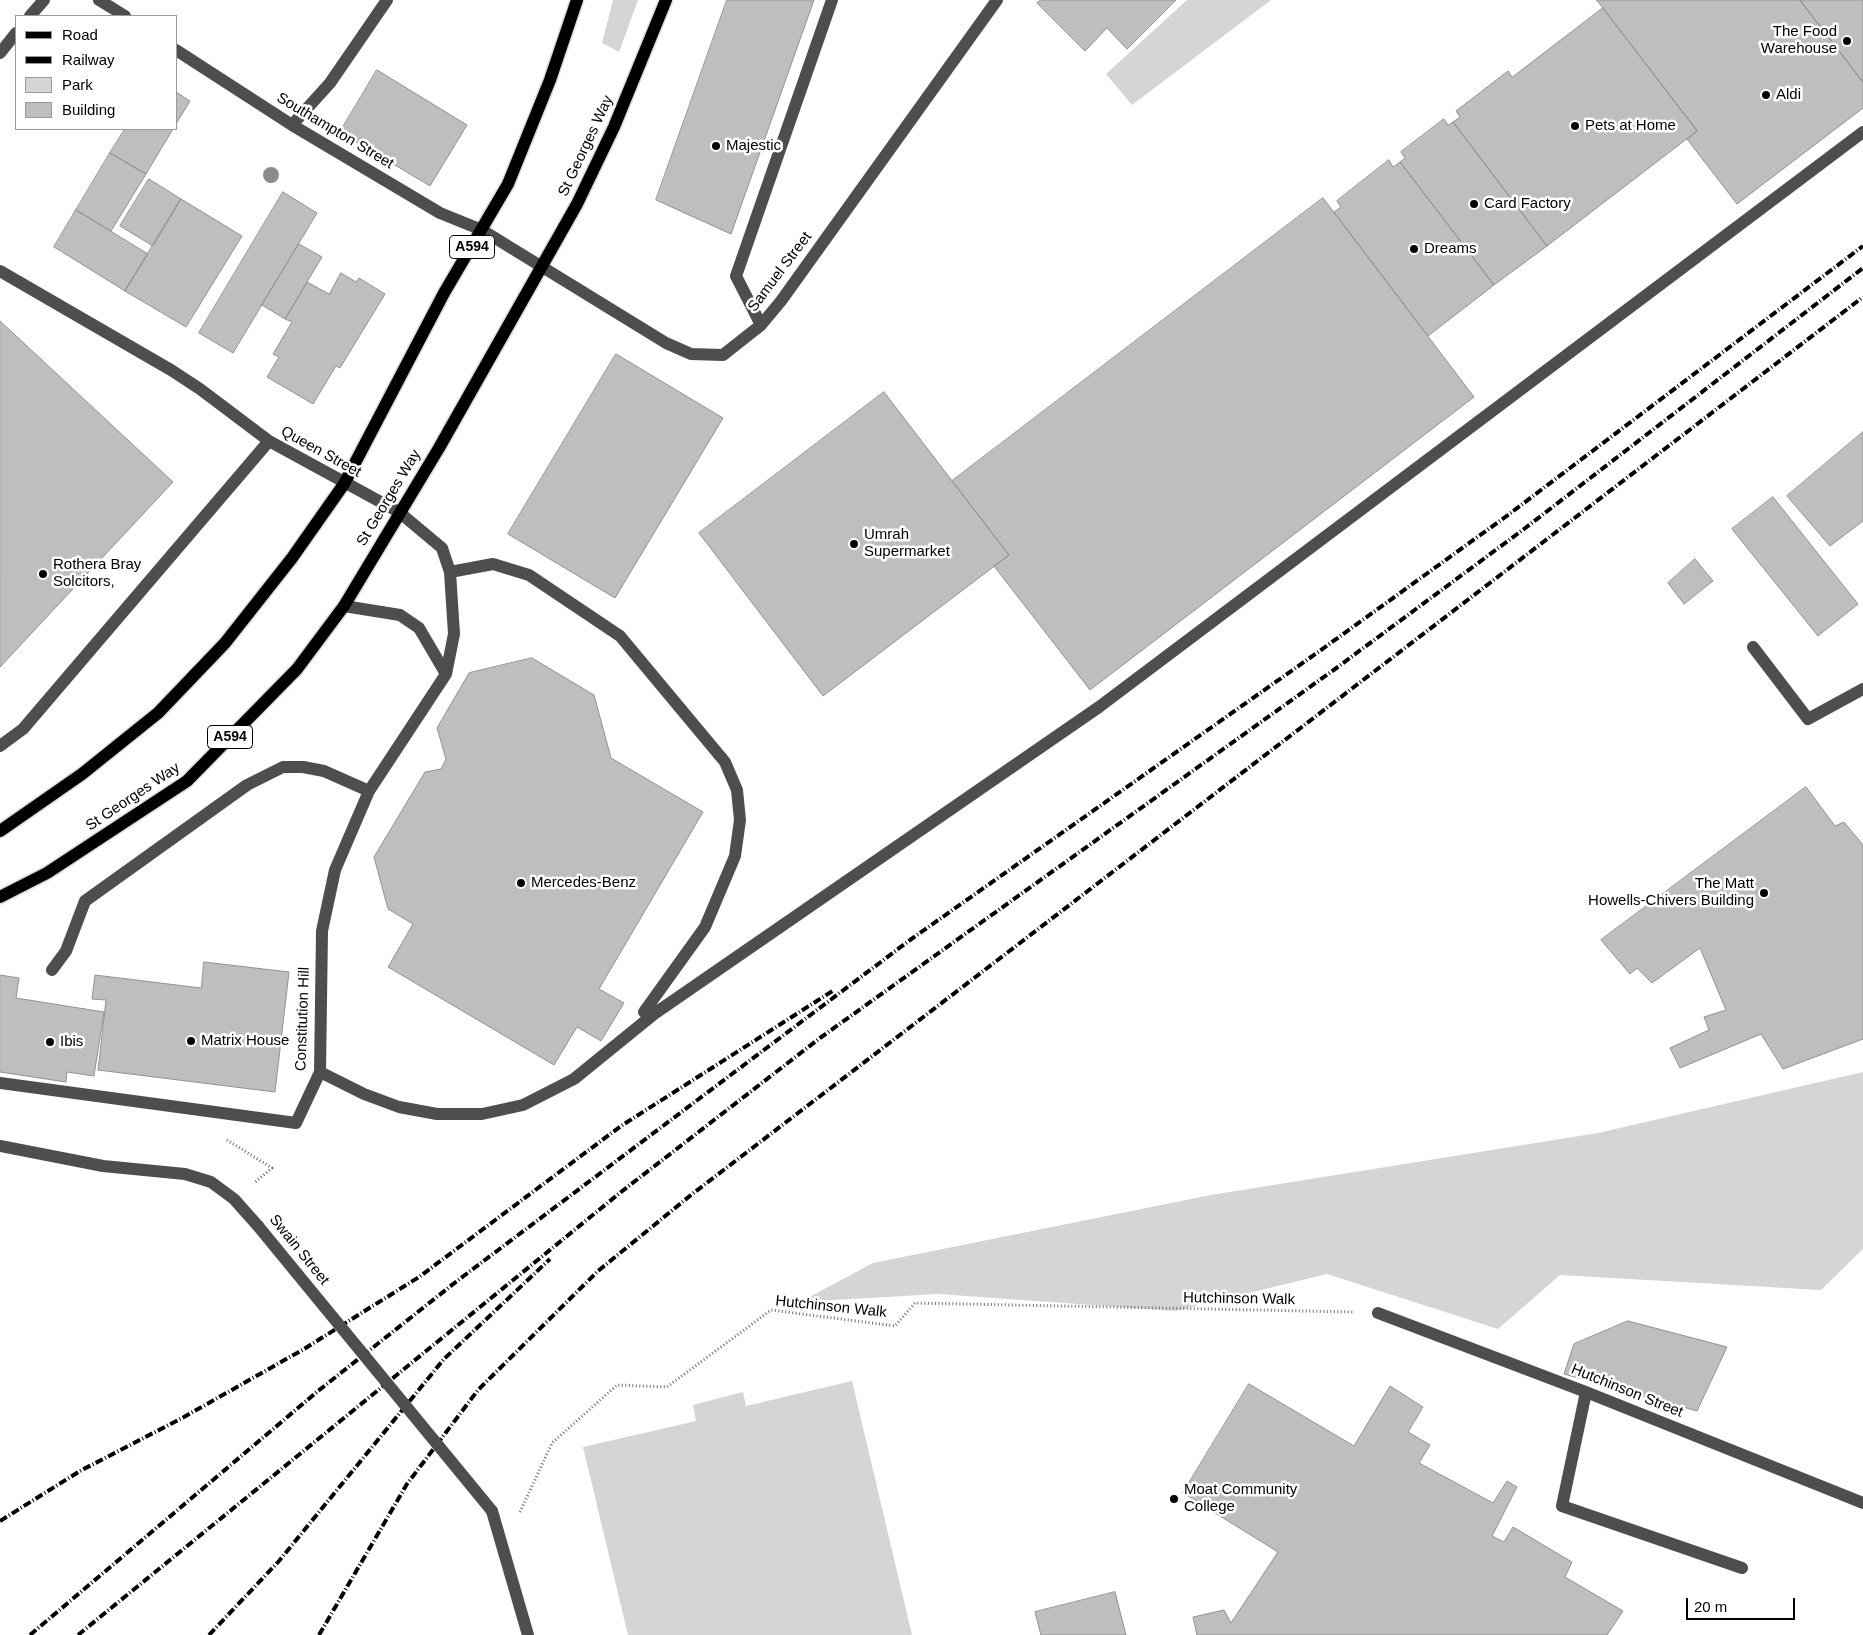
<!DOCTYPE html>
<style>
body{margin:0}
#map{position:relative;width:1863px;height:1635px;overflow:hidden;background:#fff;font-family:Helvetica,sans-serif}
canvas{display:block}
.legend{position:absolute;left:15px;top:15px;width:162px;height:115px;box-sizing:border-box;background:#fff;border:1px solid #999;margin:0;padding:6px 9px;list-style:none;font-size:15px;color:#000}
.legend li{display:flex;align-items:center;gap:10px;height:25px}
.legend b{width:25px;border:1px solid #999}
.scale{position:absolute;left:1686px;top:1598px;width:109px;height:22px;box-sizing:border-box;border:2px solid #000;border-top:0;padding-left:6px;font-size:15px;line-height:18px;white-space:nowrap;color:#000;-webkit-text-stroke:4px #fff;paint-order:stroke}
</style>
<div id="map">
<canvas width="1863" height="1635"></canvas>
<ul class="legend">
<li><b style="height:6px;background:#000"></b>Road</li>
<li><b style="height:6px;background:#000"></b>Railway</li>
<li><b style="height:14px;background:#d5d5d5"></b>Park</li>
<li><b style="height:14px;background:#bebebe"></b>Building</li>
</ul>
<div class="scale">20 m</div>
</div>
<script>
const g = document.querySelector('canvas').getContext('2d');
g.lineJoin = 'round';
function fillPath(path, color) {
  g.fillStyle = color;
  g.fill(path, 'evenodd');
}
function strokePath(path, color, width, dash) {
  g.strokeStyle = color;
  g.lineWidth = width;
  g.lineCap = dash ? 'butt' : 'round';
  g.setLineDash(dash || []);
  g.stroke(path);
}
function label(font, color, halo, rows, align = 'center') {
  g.font = font + ' Helvetica,sans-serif';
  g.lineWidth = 5;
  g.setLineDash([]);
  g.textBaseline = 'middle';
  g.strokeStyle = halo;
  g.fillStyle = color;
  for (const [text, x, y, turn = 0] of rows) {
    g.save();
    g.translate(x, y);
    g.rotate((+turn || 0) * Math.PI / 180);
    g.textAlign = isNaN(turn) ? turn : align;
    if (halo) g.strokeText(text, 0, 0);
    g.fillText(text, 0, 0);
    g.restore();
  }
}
fillPath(new Path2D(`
 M613,0H638L619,52L602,43Z
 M1187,0H1271L1132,105L1106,74Z
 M1863,1072V1249L1821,1290L1560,1275L1498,1329L1327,1274L1175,1311L938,1294L800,1302L873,1263L1211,1195L1598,1133Z
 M852,1381L912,1635H628L583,1447L696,1421L693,1405L743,1392L746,1406Z`), '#d5d5d5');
const building = new Path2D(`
 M727,0H814L731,234L656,200Z
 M1041,0H1176L1127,49L1107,28L1085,51L1037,3Z
 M1597,0H1800L1863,82V108L1737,204L1687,139L1697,131Z
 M1800,0H1863V82Z
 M1603,8L1697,131L1547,246L1453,122L1460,117L1456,111L1508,71L1512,77Z
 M377,70L467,125L430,186L340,132Z
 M176,92L190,101L176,124Z
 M1444,119L1448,125L1453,122L1547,246L1494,285L1400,162L1405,158L1401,152Z
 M125,129H173L146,174L110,153Z
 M110,153L146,174L111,231L76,210Z
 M1389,160L1393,167L1400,162L1494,285L1428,336L1334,212L1341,207L1337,201Z
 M149,179L181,199L153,246L120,226Z
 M283,192L317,213L233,353L199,333Z
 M1323,198L1474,397L1090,690L994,566L1009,555L952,481Z
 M181,199L242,236L186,327L125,291Z
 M76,210L148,254L125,291L54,247Z
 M299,244L322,257L285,319L262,305Z
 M341,273L356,282L359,278L385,294L340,368L336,366L313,404L267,377L279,357L273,354L292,322L285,319L307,282L329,294Z
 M0,321L173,482L0,667Z
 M616,354L723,418L615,598L508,534Z
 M884,392L1009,555L823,696L699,533Z
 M1863,432V521L1830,546L1787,496Z
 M1773,497L1858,604L1818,636L1732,529Z
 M1695,559L1713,581L1684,604L1668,583Z
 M532,658L594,695L611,758L703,812L599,989L624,1003L601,1041L577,1027L554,1065L388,967L413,924L388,909L374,857L425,772L441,769L446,759L437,728L469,673Z
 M1806,787L1835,826L1844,822L1863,845V1039L1783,1069L1761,1034L1680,1068L1670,1048L1709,1030L1704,1017L1726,1010L1700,948L1652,983L1637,968L1630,974L1601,940Z
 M204,962L289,972L275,1092L98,1070L106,1000L92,999L95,975L201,988Z
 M0,975L19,978L16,998L104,1012L94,1076L67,1072L66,1082L0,1072Z
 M1628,1321L1727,1347L1697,1411L1564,1374L1574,1344Z
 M1249,1384L1354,1446L1390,1386L1423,1407L1408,1432L1430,1445L1419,1463L1493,1503L1507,1481L1517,1487L1492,1536L1504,1542L1513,1527L1572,1562L1565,1577L1623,1611L1607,1635H1197L1193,1617L1224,1610L1231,1623L1278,1552L1183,1493Z
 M1115,1592L1126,1635H1041L1035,1612Z`);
fillPath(building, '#bebebe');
strokePath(building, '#929292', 1);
const major = new Path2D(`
 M0,831L82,774L158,713L225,643L292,558L344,484L444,293L508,184L550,80L577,0
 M0,897L47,873L187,781L297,669L344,606L439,448L577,204L614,127L666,0`);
strokePath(major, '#dbdbdb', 15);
strokePath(new Path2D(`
 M227,1140L272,1168L254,1183
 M520,1512L552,1443L617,1385L667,1387L771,1310L895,1326L915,1303L1354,1312`), '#707070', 3, [1, 2.5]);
strokePath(new Path2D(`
 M99,0L125,16
 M30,16L44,0
 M176,50L292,125L440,213L482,230L666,343L691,354L723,355L761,325L781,301L997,0
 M0,53L16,33
 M292,125L330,83L387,0
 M0,271L171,370L200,389L269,441L399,512L442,548L450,572L454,634L446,674L369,791L335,870L322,931L320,1072L296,1123L0,1083
 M761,325L736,276L832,0
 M450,572L493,564L529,575L620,636L725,762L737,790L740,820L735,856L705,927L644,1012L654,1014
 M344,606L400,615L419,628L446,674
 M1753,647L1808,719L1863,689
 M0,746L23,729L269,441
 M52,970L66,951L85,901L247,785L283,767H303L324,771L369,791
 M320,1072L364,1094L399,1107L437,1114H482L523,1105L574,1079L654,1014L1099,707L1863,132
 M0,1146L103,1166L185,1174L211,1182L234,1199L258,1226
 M1378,1313L1586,1392L1863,1503
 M1586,1392L1562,1506L1742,1568
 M492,1511L528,1635`), '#4e4e4e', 12);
strokePath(major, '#000', 12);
strokePath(new Path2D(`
 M0,1521L80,1471L184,1417L304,1349L419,1277L621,1126L834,990
 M30,1635L318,1391L457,1281L910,940L1321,650L1508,515L1863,246
 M78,1635L621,1192L820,1038L1335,669L1524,529L1863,268
 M209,1635L279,1561L444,1359L550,1259
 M319,1635L407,1484L478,1390L598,1271L691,1195L1863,297`), '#000', 4, [8, 2.5, 1, 2.5]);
strokePath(new Path2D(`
 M258,1226L492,1511`), '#4e4e4e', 12);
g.fillStyle = '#8b8b8b';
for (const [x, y] of [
 [271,175]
]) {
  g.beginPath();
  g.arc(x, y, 8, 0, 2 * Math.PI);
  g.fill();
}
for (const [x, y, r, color] of [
 [1847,41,5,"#000"],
 [1766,95,5,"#000"],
 [1575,126,5,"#000"],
 [716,146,5,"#000"],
 [1474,204,5,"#000"],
 [1414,249,5,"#000"],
 [854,544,5,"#000"],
 [43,574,5,"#000"],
 [521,883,5,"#000"],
 [1764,893,5,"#000"],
 [191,1041,5,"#000"],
 [50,1042,5,"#000"],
 [1174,1499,5,"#000"]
]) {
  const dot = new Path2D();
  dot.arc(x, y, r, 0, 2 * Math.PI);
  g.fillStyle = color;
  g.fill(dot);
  strokePath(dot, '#fff', 2);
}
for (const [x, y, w] of [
 [472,247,45],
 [230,737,45]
]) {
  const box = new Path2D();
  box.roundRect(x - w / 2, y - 11.5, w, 23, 4);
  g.fillStyle = '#fff';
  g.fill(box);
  strokePath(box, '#000', 1);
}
label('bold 14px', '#000', null, [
 ["A594",472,247],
 ["A594",230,737]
]);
label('15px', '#000', '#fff', [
 ["The Food",1837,32,"right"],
 ["Warehouse",1837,49,"right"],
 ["Aldi",1776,95],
 ["Pets at Home",1585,126],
 ["Majestic",726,146],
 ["Card Factory",1484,204],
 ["Dreams",1424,249],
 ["Umrah",864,535],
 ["Supermarket",864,552],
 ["Rothera Bray",53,565],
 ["Solcitors,",53,582],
 ["Mercedes-Benz",531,883],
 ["The Matt",1754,884,"right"],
 ["Howells-Chivers Building",1754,901,"right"],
 ["Matrix House",201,1041],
 ["Ibis",60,1042],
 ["Moat Community",1184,1490],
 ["College",1184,1507]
], 'left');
label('15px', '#000', '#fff', [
 ["Southampton Street",335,131,31],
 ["St Georges Way",586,146,-65],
 ["Samuel Street",780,272,-53],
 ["Queen Street",321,452,29],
 ["St Georges Way",389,498,-59],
 ["St Georges Way",133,797,-34],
 ["Constitution Hill",303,1019,-88],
 ["Swain Street",299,1250,51],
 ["Hutchinson Walk",1239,1299,1],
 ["Hutchinson Walk",831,1307,6],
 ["Hutchinson Street",1627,1391,22]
]);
</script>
